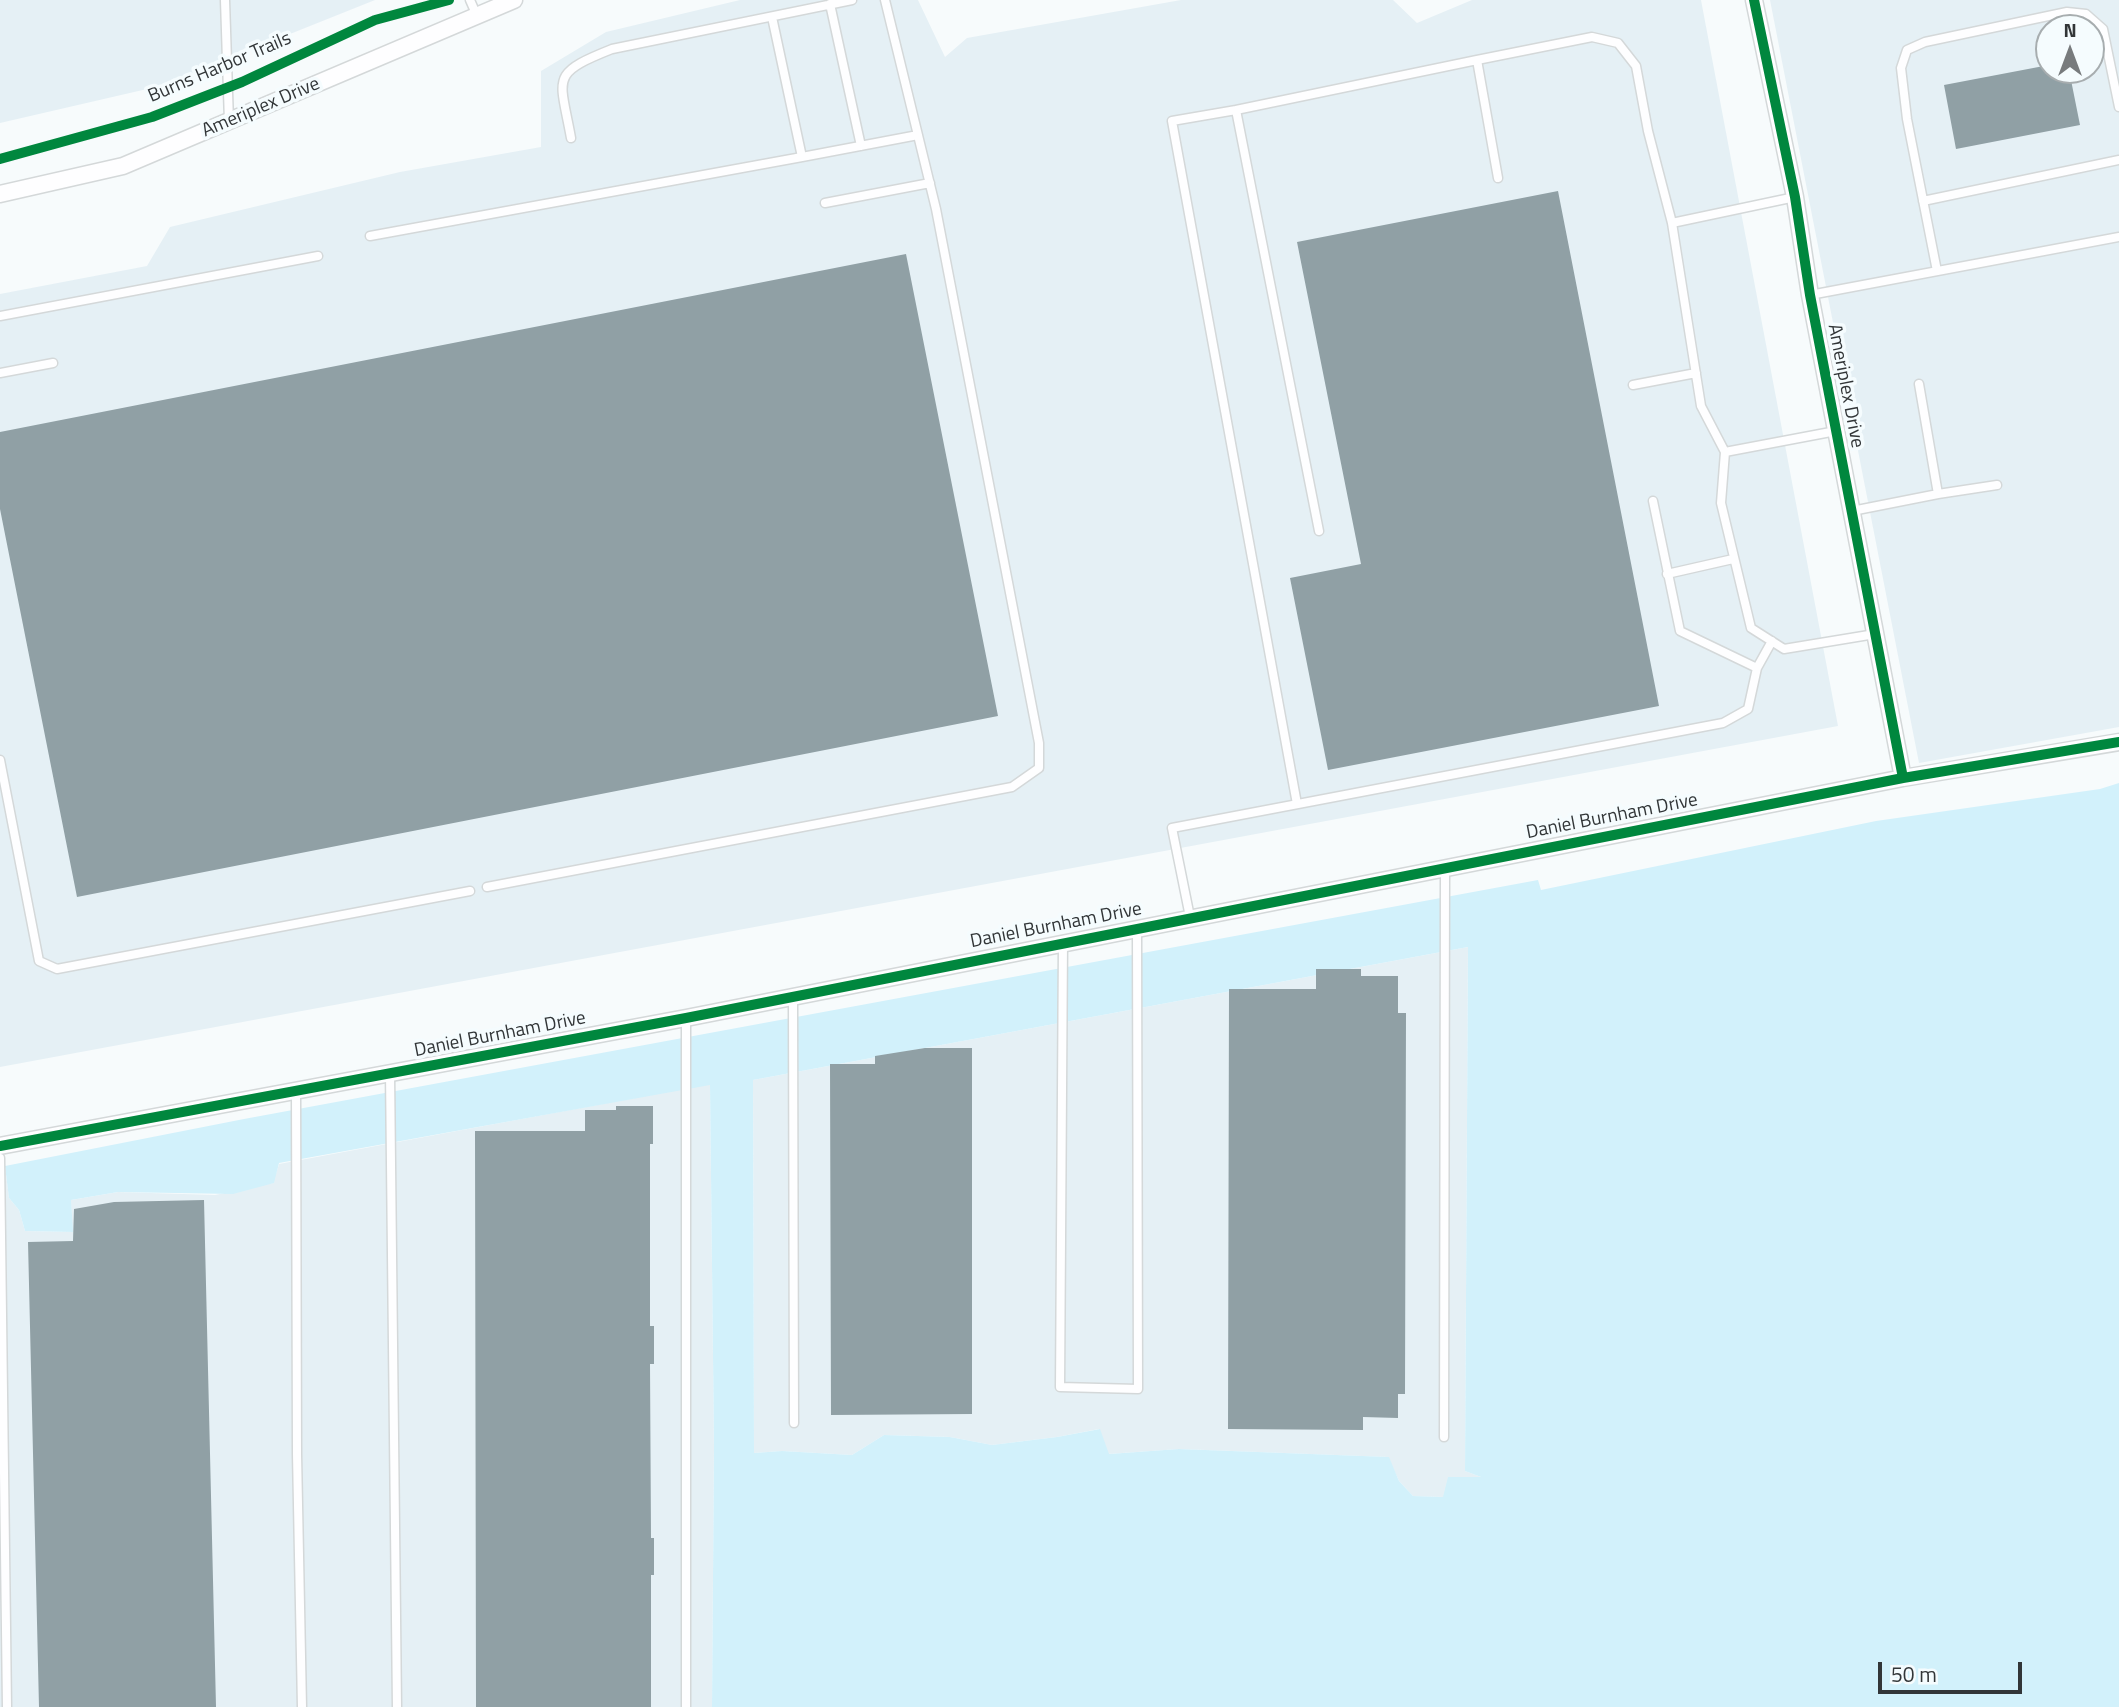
<!DOCTYPE html>
<style>
body{margin:0}
#map{position:relative;width:2119px;height:1707px;overflow:hidden;background:#f7fbfc;font-family:"Titillium Web",sans-serif}
canvas{display:block}
.north{position:absolute;left:2035px;top:14px;width:70px;height:70px;box-sizing:border-box;background:#f5fcfe;border:2px solid #a7adaf;border-radius:50%;rotate:0deg;font-size:19px;font-weight:700;line-height:28px;text-align:center;color:#323638}
.north::after{content:'';display:block;margin:auto;width:24px;height:32px;background:#777b7d;clip-path:polygon(50% 0,100% 100%,50% 72%,0 100%)}
.scale{position:absolute;left:1878px;top:1662px;width:144px;height:32px;box-sizing:border-box;border:4px solid #323638;border-top:0;padding-left:9px;font-size:21px;line-height:24px;white-space:nowrap;color:#323638;-webkit-text-stroke:5px #f5fcfe;paint-order:stroke}
</style>
<div id="map">
<canvas width="2119" height="1707"></canvas>
<div class="north">N</div>
<div class="scale">50 m</div>
</div>
<script>
const g = document.querySelector('canvas').getContext('2d');
g.lineJoin = 'round';
function fillPath(path, color) {
  g.fillStyle = color;
  g.fill(path, 'evenodd');
}
function strokePath(path, color, width, dash) {
  g.strokeStyle = color;
  g.lineWidth = width;
  g.lineCap = dash ? 'butt' : 'round';
  g.setLineDash(dash || []);
  g.stroke(path);
}
function label(font, color, halo, rows, align = 'center') {
  g.font = font + ' "Titillium Web",sans-serif';
  g.lineWidth = 7;
  g.setLineDash([]);
  g.textBaseline = 'middle';
  g.strokeStyle = halo;
  g.fillStyle = color;
  for (const [text, x, y, turn = 0] of rows) {
    g.save();
    g.translate(x, y);
    g.rotate((+turn || 0) * Math.PI / 180);
    g.textAlign = isNaN(turn) ? turn : align;
    if (halo) g.strokeText(text, 0, 0);
    g.fillText(text, 0, 0);
    g.restore();
  }
}
fillPath(new Path2D(`
 M0,0H375L160,86L0,123Z
 M740,0H918L945,57L967,38L1181,0H1393L1417,23L1472,0H1701L1838,726L0,1067V294L147,266L170,227L400,172L541,147V71L606,32Z
 M1770,0H2119V727L1919,763ZM2049,28H2091V70H2049Z
 M1468,947L1465,1471L1484,1478L1443,1497L1413,1496L1399,1481L1388,1457L1180,1449L1108,1454L1099,1429L1057,1437L992,1445L950,1437L884,1435L852,1455L782,1451L754,1453L753,1080Z
 M710,1084L714,1447L712,1707H0V1167L5,1166L9,1198L19,1210L25,1231L72,1232L71,1200L118,1192L215,1195L273,1183L279,1164Z`), '#e5f0f5');
fillPath(new Path2D(`
 M2119,783V1707H712L714,1447L710,1085L279,1163L274,1183L233,1194L118,1192L71,1200L73,1232L25,1231L19,1210L9,1198L5,1166L244,1119L1538,880L1541,890L1876,821L2100,789ZM1468,947L1465,1471L1481,1477H1448L1443,1497L1413,1496L1399,1481L1389,1457L1179,1449L1109,1454L1100,1429L1057,1437L992,1445L950,1437L884,1435L852,1455L782,1451L754,1453L753,1080Z`), '#d2f1fb');
fillPath(new Path2D(`
 M2049,65V70H2069L2080,125L1956,149L1944,85Z
 M1558,191L1659,706L1328,770L1290,578L1361,564L1297,242Z
 M906,254L998,716L77,897L0,509V432Z
 M1316,969H1361V976H1398V1013H1406L1405,1394H1398V1418L1363,1417V1430L1228,1429L1229,989H1316Z
 M925,1048H972V1414L831,1415L830,1064H875V1056Z
 M616,1106H653V1144H650V1326H654V1364H650L651,1538H654V1575H651V1707H476L475,1131H585V1110H616Z
 M204,1200L216,1707H39L28,1242L73,1241L74,1209L114,1202Z`), '#90a0a5');
const lane = new Path2D(`
 M225,0L229,122
 M470,0L477,16
 M830,4L861,146
 M772,17L802,157L918,135
 M1236,110L1172,121L1297,804
 M571,138C560,77 549,74 612,49L852,0
 M1498,178L1477,60L1592,37L1618,43L1636,66L1648,131L1672,223L1701,406L1725,452
 M1923,201L2119,160
 M825,203L930,183
 M1672,223L1795,197
 M370,236L802,157
 M1937,271L1907,119L1901,68L1907,50L1925,42L2067,12L2086,14L2103,29L2119,107
 M1810,295L2119,237
 M0,316L318,256
 M0,373L53,363
 M1633,385L1696,373
 M1836,431L1725,452L1721,503L1751,628L1784,649L1875,634
 M1938,494L1997,485
 M1653,501L1680,631L1757,668L1772,641
 M1852,511L1938,494L1919,384
 M1319,531L1236,110L1477,60
 M1667,574L1733,559
 M0,760L39,961L57,969L470,891
 M487,887L1012,787L1039,768V743L936,209L885,0
 M1190,917L1172,828L1723,723L1748,709L1757,668
 M1063,942L1060,1387L1138,1389L1137,929
 M793,997L794,1423
 M686,1018V1707
 M390,1073L397,1707
 M296,1091L297,1454L302,1707
 M0,1158L7,1707
 M1444,1437L1445,867`);
const street = new Path2D(`
 M1754,0L1795,197L1810,295L1903,778
 M0,194L123,166L514,0
 M0,1146L686,1018L1903,778L2119,742`);
strokePath(lane, '#d4d8d9', 11);
strokePath(street, '#d4d8d9', 19);
strokePath(lane, '#fefeff', 8);
strokePath(street, '#fefeff', 16);
strokePath(new Path2D(`
 M1754,0L1795,197L1810,295L1903,778
 M0,159L152,117L242,82L375,20L449,0
 M0,1146L686,1018L1903,778L2119,742`), '#00873e', 10);
label('19px', '#323638', '#f5fcfe', [
 ["Burns Harbor Trails",220,68,-23],
 ["Ameriplex Drive",261,108,-23],
 ["Ameriplex Drive",1845,386,79],
 ["Daniel Burnham Drive",1612,817,-11],
 ["Daniel Burnham Drive",1056,926,-11],
 ["Daniel Burnham Drive",500,1035,-11]
]);
</script>
